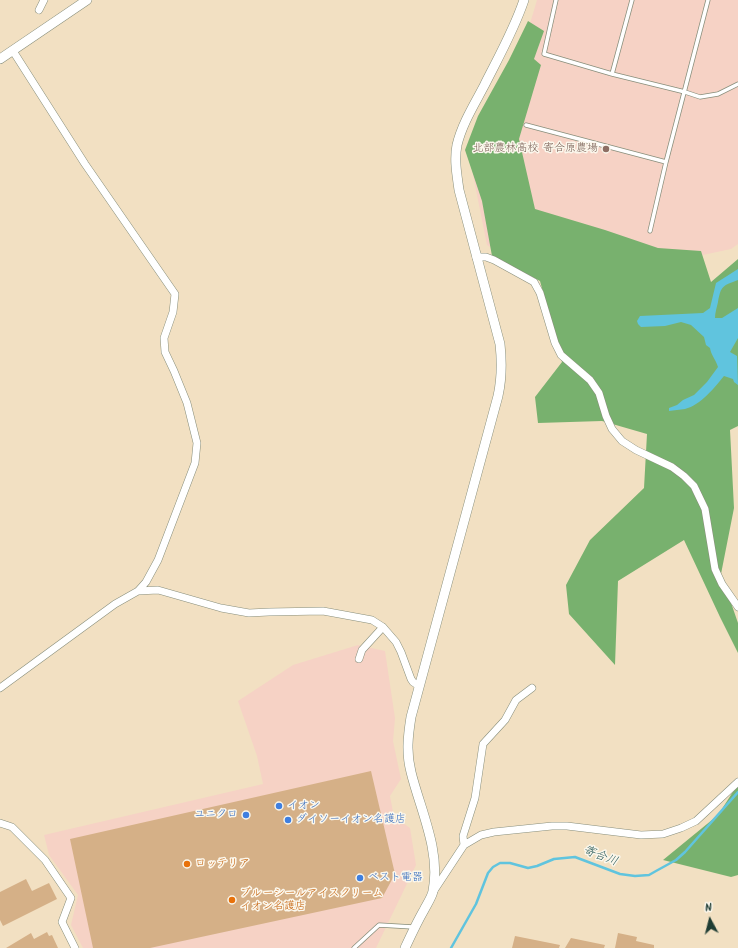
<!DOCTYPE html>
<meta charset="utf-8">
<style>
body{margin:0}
#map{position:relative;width:738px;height:948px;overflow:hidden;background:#f2e0c2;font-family:Kalam,sans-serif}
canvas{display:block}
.north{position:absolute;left:690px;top:900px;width:40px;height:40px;-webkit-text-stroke:3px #fbf7ec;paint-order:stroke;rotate:353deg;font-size:11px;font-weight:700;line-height:16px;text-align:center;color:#1f3d34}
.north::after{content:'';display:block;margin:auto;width:14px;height:18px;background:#1f3d34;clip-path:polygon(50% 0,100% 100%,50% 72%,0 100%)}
</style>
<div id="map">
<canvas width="738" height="948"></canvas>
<div class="north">N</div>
</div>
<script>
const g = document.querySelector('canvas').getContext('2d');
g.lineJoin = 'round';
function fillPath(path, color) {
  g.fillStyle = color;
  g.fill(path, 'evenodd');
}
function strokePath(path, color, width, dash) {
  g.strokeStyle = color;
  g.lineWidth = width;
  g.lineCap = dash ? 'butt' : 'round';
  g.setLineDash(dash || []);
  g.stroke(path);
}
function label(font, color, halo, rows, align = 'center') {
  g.font = font + ' Kalam,"Klee One",sans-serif';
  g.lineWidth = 3;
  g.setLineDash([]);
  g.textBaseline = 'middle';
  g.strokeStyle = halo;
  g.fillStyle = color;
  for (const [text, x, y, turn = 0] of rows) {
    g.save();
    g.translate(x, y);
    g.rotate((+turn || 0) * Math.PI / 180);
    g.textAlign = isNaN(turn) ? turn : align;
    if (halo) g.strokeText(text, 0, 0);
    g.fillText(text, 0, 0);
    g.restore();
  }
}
fillPath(new Path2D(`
 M537,0H738V244L731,249L618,273H527L487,245L471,165L523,47Z
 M358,645L385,651L395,718L393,741L401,779L390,796L394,817L410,828L416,865L376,948H83L71,925L78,895L49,855L44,835L263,784L257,756L238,701L293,665Z`), '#f6d2c5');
fillPath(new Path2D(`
 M528,21L544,31L534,59L541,65L519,139L535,209L605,230L658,248L701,251L711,282L738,259V426L730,430L734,508L721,574L738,623V653L720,617L684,540L618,581L615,665L569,614L566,585L590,540L644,488L647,434L602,421L538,423L535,397L562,362L540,281L492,256L482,201L465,150L478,116L509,60Z
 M738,784V875L731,877L663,860L718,815Z`), '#78b16e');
fillPath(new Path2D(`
 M738,269V280C723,286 721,285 718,302C717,307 715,312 715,318H722L738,308V338L730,352L737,356L738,385L734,382L733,379L724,376C714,388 701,405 685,409C680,410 674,410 669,411V408L677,405L683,400L694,395L707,382L718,367C716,360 711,355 710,348L706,345L704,337L691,325L681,322L665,326L641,327L638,324L637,321L640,316L703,313L710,308L716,283Z`), '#60c4de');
strokePath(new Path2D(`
 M451,948L476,904L488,873L493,867L500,863H510L528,868L537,866L554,859L575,857L620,874L635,876L649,875L656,871L676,860L685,852L738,792`), '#60c4de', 2.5);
fillPath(new Path2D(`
 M371,771L395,874L382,898L150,948H93L70,839Z
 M26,879L32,891L49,883L57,899L3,926L0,920V892Z
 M47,932L49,936L52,935L58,948H6L31,933L34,939Z
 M618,933L637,937L636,941L654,945V948H615Z
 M515,936L560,945L559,948H512Z
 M571,938L605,945L604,948H565Z`), '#d5b087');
const service = new Path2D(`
 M556,0L544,54L612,74L685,92L700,97L718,94L738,84
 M612,74L632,0
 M526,125L666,162
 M650,231L666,162L708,0
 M354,948L379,925L413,927`);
const minor = new Path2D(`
 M39,10L44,0
 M476,257H486L494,260L534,282L540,293L555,343L561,355L590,380L599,393L606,416L612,429L622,441L636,450L672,467L684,476L694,486L705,509L715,569L722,584L738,607
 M138,591L158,590L221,608L249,613L269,612L323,611L372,620L383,627L396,642L401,652L411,679L413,682L419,686
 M359,659L362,650L383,627
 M0,688L115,604L138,591L146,582L158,560L195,463L197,443L187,403L174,371L165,352L164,338L173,312L175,294L85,164L13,51
 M0,823L12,827L45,860L71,898L62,922L75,948
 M464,845L463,836L475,798L483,744L505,720L516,700L532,688
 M433,892L464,845L481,835L494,832L552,826H567L641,835L663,834L681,828L696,821L738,782`);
const tertiary = new Path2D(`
 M0,59L87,0
 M405,948C411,935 417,922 424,910C427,904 432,897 433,891C441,851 420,809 411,772C406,753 408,736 411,717L498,396C502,378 502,362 500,344L459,190C457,175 454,160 457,145C462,124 474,105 484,86C498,58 514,30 524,0`);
strokePath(service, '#888e7b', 5);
strokePath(minor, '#888e7b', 8);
strokePath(tertiary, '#888e7b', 10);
strokePath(service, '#fff', 3.5);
strokePath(minor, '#fff', 7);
strokePath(tertiary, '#fff', 9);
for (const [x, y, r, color] of [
 [606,149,4,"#8d6e63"],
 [279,806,4,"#3f7fe0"],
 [246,815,4,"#3f7fe0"],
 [288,820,4,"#3f7fe0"],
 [187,864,4,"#e8710a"],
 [360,878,4,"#3f7fe0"],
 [232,900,4,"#e8710a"]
]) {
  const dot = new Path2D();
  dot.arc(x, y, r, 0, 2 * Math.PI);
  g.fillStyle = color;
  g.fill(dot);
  strokePath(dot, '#fbf7ec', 1.5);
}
label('11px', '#785e54', '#fbf7ec', [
 ["北部農林高校 寄合原農場",598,149]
], 'right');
label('11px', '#366cbe', '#fbf7ec', [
 ["イオン",287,806],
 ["ユニクロ",238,815,"right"],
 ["ダイソーイオン名護店",296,820],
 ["ベスト電器",368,878]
], 'left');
label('11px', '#c56008', '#fbf7ec', [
 ["ロッテリア",195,864],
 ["ブルーシールアイスクリーム",240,894],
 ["イオン名護店",240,907]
], 'left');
label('italic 12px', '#2f5f5e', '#fbf7ec', [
 ["寄合川",600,857,21]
]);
</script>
